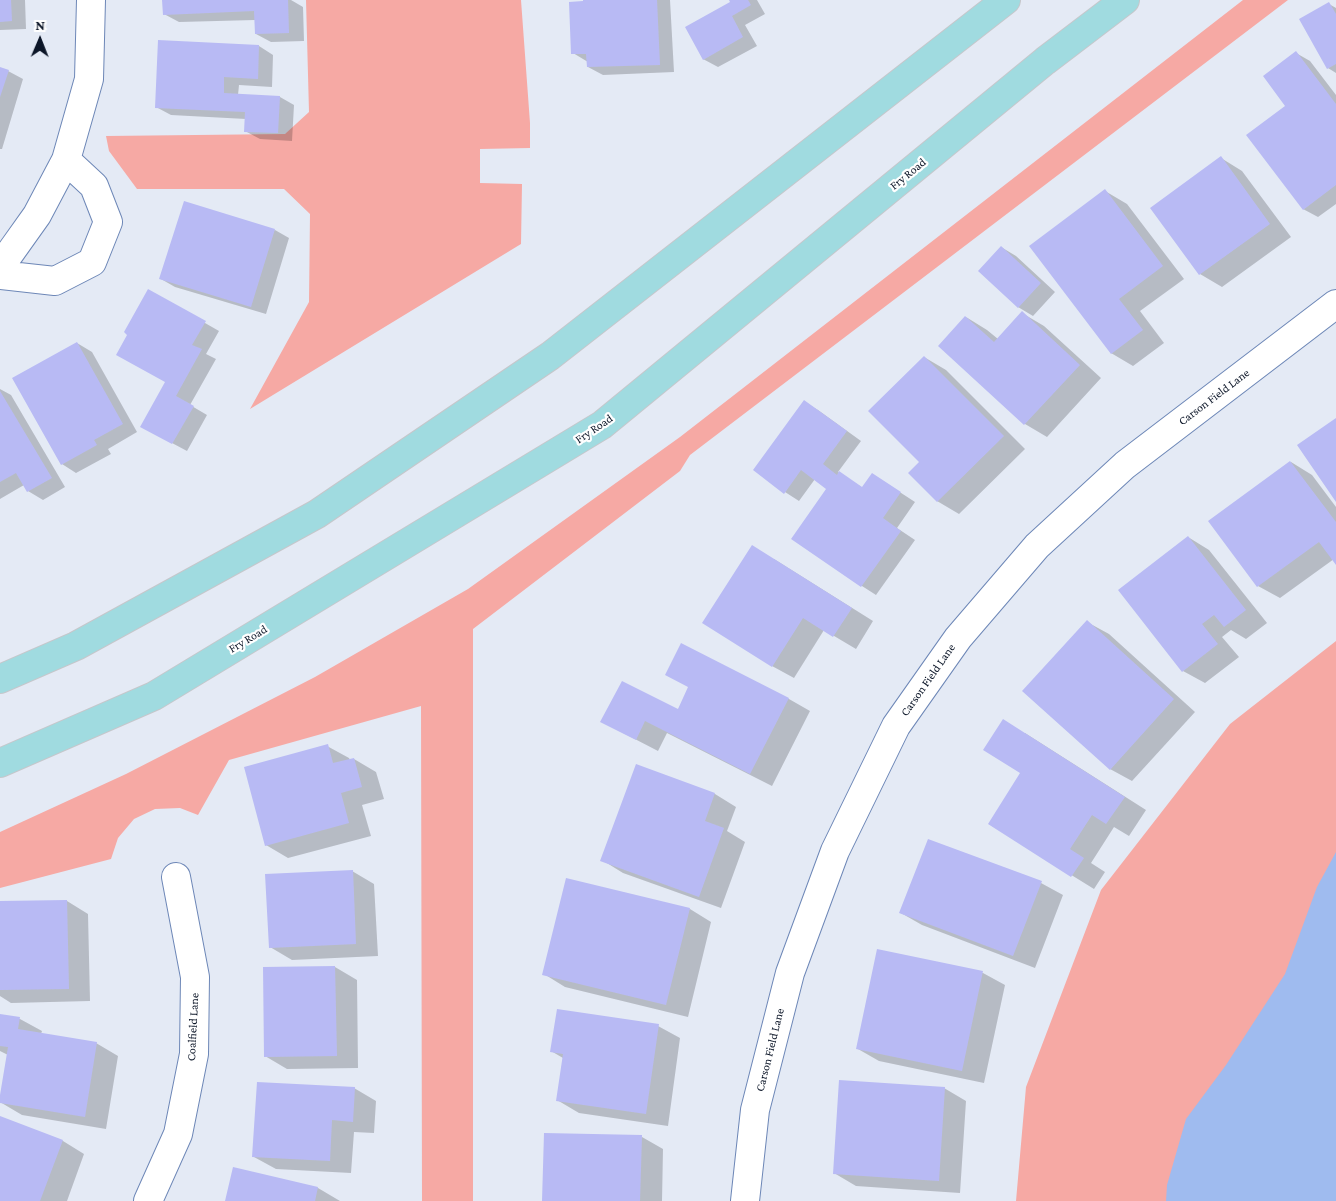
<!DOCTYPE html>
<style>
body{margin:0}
#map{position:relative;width:1336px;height:1201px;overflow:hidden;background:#e4eaf5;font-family:"Crimson Pro",serif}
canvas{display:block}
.north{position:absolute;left:15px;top:15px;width:50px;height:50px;-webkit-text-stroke:4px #fff;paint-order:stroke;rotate:1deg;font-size:14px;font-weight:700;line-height:20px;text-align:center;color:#0c1628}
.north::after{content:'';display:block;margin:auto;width:18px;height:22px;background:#0c1628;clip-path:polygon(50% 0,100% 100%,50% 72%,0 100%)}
</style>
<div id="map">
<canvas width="1336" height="1201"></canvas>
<div class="north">N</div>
</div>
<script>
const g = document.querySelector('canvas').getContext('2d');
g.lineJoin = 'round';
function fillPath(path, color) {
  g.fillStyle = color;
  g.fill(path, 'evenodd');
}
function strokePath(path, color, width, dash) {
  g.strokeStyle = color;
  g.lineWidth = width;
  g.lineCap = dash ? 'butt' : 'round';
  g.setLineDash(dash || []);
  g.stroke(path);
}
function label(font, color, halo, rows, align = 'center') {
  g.font = font + ' "Crimson Pro",serif';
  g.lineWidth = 4.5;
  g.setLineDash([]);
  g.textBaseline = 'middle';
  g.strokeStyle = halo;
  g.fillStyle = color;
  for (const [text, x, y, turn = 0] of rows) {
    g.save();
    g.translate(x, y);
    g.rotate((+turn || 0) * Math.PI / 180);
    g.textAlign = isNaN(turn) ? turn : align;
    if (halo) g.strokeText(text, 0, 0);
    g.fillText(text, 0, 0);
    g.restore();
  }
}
fillPath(new Path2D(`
 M306,0H521L530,123V148L480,149V183L522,184L521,244L250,409L309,302L310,214L284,189H137L109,151L106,136L285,134L309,112Z
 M1243,0H1288L690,455L680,471L473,629V1201H422L421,706L229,760L198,815L180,808L155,809L134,819L118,838L111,859L0,888V832L126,774L315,677L468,589L680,437Z
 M1336,641V1201H1016L1026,1087L1101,890L1230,724Z`), '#f6a9a4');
fillPath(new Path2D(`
 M1336,852V1201H1166L1167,1185L1186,1119L1226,1065L1285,974L1317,887Z`), '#9fbbef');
fillPath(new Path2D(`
 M0,0H25L26,29L0,30Z
 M164,0H291L303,7L304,41L271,42L256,34L255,20L179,22L164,14Z
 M584,0H670L674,72L603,75L588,67V62L573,53Z
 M730,0H757L765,14L745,25L757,46L718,67L703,59L732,3Z
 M1329,4L1336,8V73L1328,68Z
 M259,46L273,55L272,87L239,85L238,95L280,97L294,105L292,141L260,139L245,131L246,119L171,115L156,107Z
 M1296,53L1310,61L1336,95V204L1318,217L1303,209L1287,106Z
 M0,69L8,71L23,79L2,149H0Z
 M1221,158L1242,171L1291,237L1222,287L1200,274Z
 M1105,191L1127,204L1184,279L1140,311L1164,343L1133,366L1111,353Z
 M275,230L289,238L266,314L175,287L161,279Z
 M1001,247L1016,256L1055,292L1033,316L1018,307Z
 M149,291L219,331L206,354L216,359L190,405L207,415L187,451L157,435L167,382Z
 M1022,313L1044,326L1101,378L1047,437L1025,424L966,317L987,330L998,339Z
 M77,343L92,352L137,432L108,449L111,454L76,473L62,464Z
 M924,357L946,370L1025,449L959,514L937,501L920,462Z
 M0,389L11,395L65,487L43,500L28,491L24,485L0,499Z
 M804,402L818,410L861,441L838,472L863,488L872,474L915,502L897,528L915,540L876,595L862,586L793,538L828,488L815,479L799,501L785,492Z
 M1291,462L1312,475L1336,507V563L1334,559L1280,598L1258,586Z
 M1188,537L1209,550L1267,623L1246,639L1231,630L1222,637L1239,657L1205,683L1183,671Z
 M774,559L873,621L856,649L824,630L794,678L772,666Z
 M1087,622L1109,634L1195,712L1132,781L1110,769Z
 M682,645L789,699L810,711L772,786L667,733L658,751L602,722L678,710L689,688Z
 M1025,733L1146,810L1129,836L1114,827L1091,863L1105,872L1094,889L989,824L1022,773Z
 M327,746L349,758L350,760L354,759L376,772L384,799L362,805L371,836L288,858L266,845Z
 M636,766L715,794L736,807L727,831L745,842L721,908L623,873L602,860Z
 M352,871L374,884L378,956L292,960L270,947Z
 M1041,883L1063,895L1035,968L922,925L901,913Z
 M67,901L88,914L90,1001L11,1003L0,996V902Z
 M690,909L711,922L688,1017L565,987L544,974Z
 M878,951L983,973L1005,985L984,1083L879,1061L858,1049Z
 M335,967L357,980L358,1068L287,1069L265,1056Z
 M0,1015L20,1019L42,1031L41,1034L96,1043L118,1056L106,1129L22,1115L0,1102L8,1055L0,1051Z
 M658,1026L680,1038L668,1126L579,1113L557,1100L563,1058L551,1051Z
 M354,1088L376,1101L374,1133L354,1132L351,1173L276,1169L254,1157Z
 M944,1088L966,1101L960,1193L856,1186L834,1173Z
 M0,1117L63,1141L84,1154L67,1201H0Z
 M642,1137L663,1149L662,1201H543Z
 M234,1169L318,1188L340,1201H227Z`), '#0003');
fillPath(new Path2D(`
 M0,0H11L12,21L0,22Z
 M162,0H288L289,33L255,34L254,11L163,15Z
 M583,0H657L660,65L587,67L586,54H571L569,2L583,1Z
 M729,0H748L751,5L732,16L743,37L703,60L685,27L730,2Z
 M1329,2L1336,14V64L1327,69L1299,19Z
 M158,40L259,45L258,79L224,77V93L280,96L278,133L244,132L245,112L155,108Z
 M1296,51L1336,104V185L1303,210L1246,135L1285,106L1263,76Z
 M0,67L9,70L0,97Z
 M1221,156L1270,224L1199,275L1150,208Z
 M1105,189L1163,266L1119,299L1143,330L1111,354L1029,246Z
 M184,201L275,229L251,307L159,279Z
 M1001,246L1041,283L1018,308L978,271Z
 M148,289L206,321L192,345L202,349L176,396L194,406L172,444L140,427L165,382L116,355L127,335L124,332Z
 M1022,311L1080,365L1024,425L938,346L965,316L994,342Z
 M77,342L123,424L94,440L97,445L61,465L12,378Z
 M924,356L1004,436L937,502L908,473L919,462L868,411Z
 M0,391L52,478L27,492L16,473L0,482Z
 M804,400L847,431L823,464L837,475L839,471L862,487L872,473L901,492L883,518L901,531L861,587L791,539L826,489L801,470L784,494L753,470Z
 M1336,418V502L1297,445Z
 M1290,461L1336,522V565L1319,542L1257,587L1208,521Z
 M1188,536L1246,610L1224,627L1214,615L1202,624L1218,644L1182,672L1118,590Z
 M752,545L852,608L833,637L803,618L772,667L702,623Z
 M1087,620L1174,699L1110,770L1022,691Z
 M681,643L789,698L750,774L645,721L636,740L600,722L622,681L678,709L688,687L665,675Z
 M1003,719L1125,797L1106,824L1092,815L1070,849L1084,858L1071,877L988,824L1020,773L983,750Z
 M328,744L333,763L354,758L362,787L341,793L349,823L265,846L244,767Z
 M636,764L715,793L705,821L724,828L699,897L600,861Z
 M928,839L1042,881L1013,956L899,913Z
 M353,870L356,944L269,948L265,874Z
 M566,878L690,908L666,1005L542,975Z
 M67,900L69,989L0,990V901Z
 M877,949L983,971L962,1071L856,1049Z
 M335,966L337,1056L264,1057L263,967Z
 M557,1009L659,1024L646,1114L556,1101L563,1054L550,1052Z
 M0,1014L20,1017L18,1029L97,1042L85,1117L0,1103V1095L8,1047L0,1046Z
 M839,1080L945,1087L939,1181L833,1174Z
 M257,1082L355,1087L353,1122L332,1120L330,1161L252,1157Z
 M0,1116L63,1140L40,1201H0Z
 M544,1133L642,1135L640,1201H542Z
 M233,1167L318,1187L315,1201H225Z`), '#b8baf4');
const minor = new Path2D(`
 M0,267L37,215L66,160L89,79L91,0
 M0,275L55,281L92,262L108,222L94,186L66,160
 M148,1201L178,1134L194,1054L195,977L176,877
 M745,1201L755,1110L790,973L835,851L896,726L958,638L1037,546L1125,465L1336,304`);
const major = new Path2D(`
 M0,679L76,646L317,514L550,356L1006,0
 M0,763L154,696L602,425L1045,61L1125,0`);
strokePath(minor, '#6d87b7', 30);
strokePath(major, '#c5c7cb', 30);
strokePath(minor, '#fff', 28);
strokePath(major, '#a0dbe0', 28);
label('12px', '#0c1628', '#fff', [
 ["Fry Road",908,174,-39],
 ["Carson Field Lane",1214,397,-37],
 ["Fry Road",594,429,-34],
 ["Fry Road",248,639,-31],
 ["Carson Field Lane",928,680,-55],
 ["Coalfield Lane",193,1027,-87],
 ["Carson Field Lane",770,1050,-76]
]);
</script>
